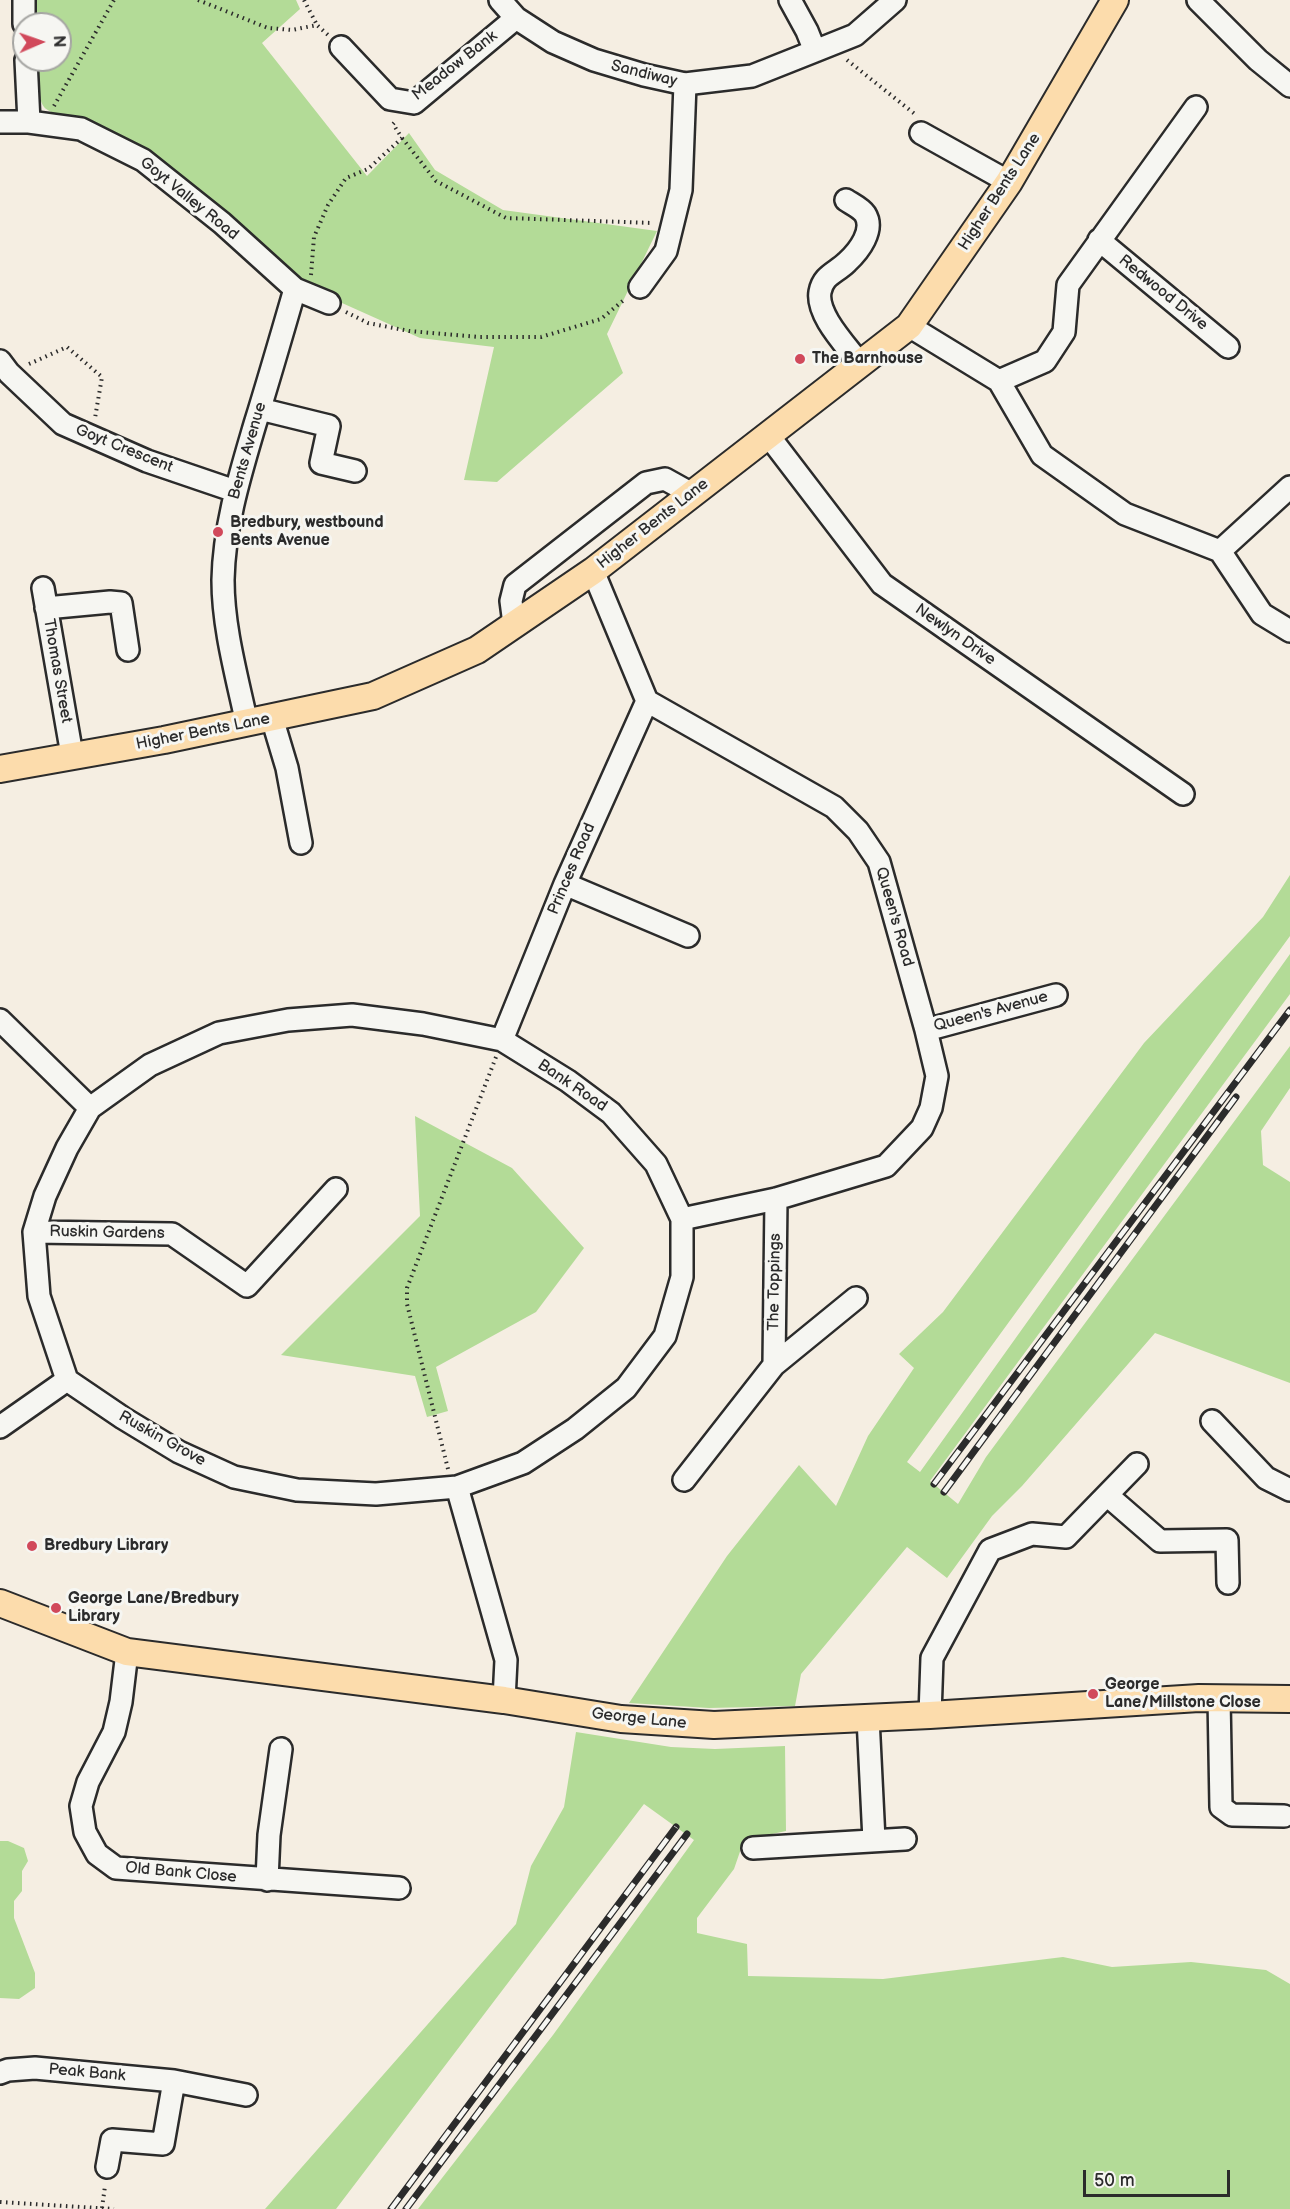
<!DOCTYPE html>
<style>
body{margin:0}
#map{position:relative;width:1290px;height:2209px;overflow:hidden;background:#f5eee2;font-family:"Balsamiq Sans",sans-serif}
canvas{display:block}
.north{position:absolute;left:12px;top:12px;width:60px;height:60px;box-sizing:border-box;background:#f6f6f2;border:2px solid #a5a5a2;border-radius:50%;rotate:88deg;font-size:16px;font-weight:700;line-height:24px;text-align:center;color:#2b2b2b}
.north::after{content:'';display:block;margin:auto;width:21px;height:27px;background:#d1495b;clip-path:polygon(50% 0,100% 100%,50% 72%,0 100%)}
.scale{position:absolute;left:1083px;top:2170px;width:147px;height:27px;box-sizing:border-box;border:3px solid #2b2b2b;border-top:0;padding-left:8px;font-size:18px;line-height:21px;white-space:nowrap;color:#2b2b2b;-webkit-text-stroke:4px #f6f6f2;paint-order:stroke}
</style>
<div id="map">
<canvas width="1290" height="2209"></canvas>
<div class="north">N</div>
<div class="scale">50 m</div>
</div>
<script>
const g = document.querySelector('canvas').getContext('2d');
g.lineJoin = 'round';
function fillPath(path, color) {
  g.fillStyle = color;
  g.fill(path, 'evenodd');
}
function strokePath(path, color, width, dash) {
  g.strokeStyle = color;
  g.lineWidth = width;
  g.lineCap = dash ? 'butt' : 'round';
  g.setLineDash(dash || []);
  g.stroke(path);
}
function label(font, color, halo, rows, align = 'center') {
  g.font = font + ' "Balsamiq Sans",sans-serif';
  g.lineWidth = 6;
  g.setLineDash([]);
  g.textBaseline = 'middle';
  g.strokeStyle = halo;
  g.fillStyle = color;
  for (const [text, x, y, turn = 0] of rows) {
    g.save();
    g.translate(x, y);
    g.rotate((+turn || 0) * Math.PI / 180);
    g.textAlign = isNaN(turn) ? turn : align;
    if (halo) g.strokeText(text, 0, 0);
    g.fillText(text, 0, 0);
    g.restore();
  }
}
fillPath(new Path2D(`
 M37,0H296L300,9L262,43L367,176L409,133L435,170L503,210L657,231L607,334L623,373L497,482L464,480L494,347L420,338L293,281L92,124C81,120 50,115 44,107C37,98 38,71 37,60H60V24H35Z
 M1290,875V936L907,1462L920,1472L1290,954V994L930,1481L958,1504L986,1457L1290,1046V1088L1261,1131L1263,1165L1290,1182V1383L1155,1333L1022,1486L992,1516L947,1578L907,1547L801,1674L795,1706L709,1708L629,1703L727,1556L799,1465L836,1506L868,1436L914,1368L899,1354L943,1312L1144,1043L1263,917Z
 M415,1116L512,1168L584,1248L536,1312L436,1367L448,1411L427,1417L415,1376L281,1355L420,1216Z
 M576,1732L671,1747L715,1749L785,1746L786,1831L744,1840L734,1869L697,1918V1933L747,1944L748,1976L883,1979L1063,1957L1112,1967L1191,1962L1266,1970L1290,1984V2209H418L553,2035L694,1840L644,1804L336,2209H265L516,1924L531,1866L564,1807Z
 M0,1841H8L24,1848L28,1861L22,1871V1891L14,1901V1918L35,1973V1988L19,1999L0,1998Z`), '#b3db97');
const minor = new Path2D(`
 M24,0V24
 M500,0L516,18L553,42L594,60L644,75L685,84L752,76L815,51L855,35L895,0
 M790,0L807,31L815,51
 M1198,0L1258,60L1290,86
 M341,47L390,99L414,103L516,18
 M26,60L29,122
 M0,122H29L81,129L143,160L222,223L295,289L329,303
 M921,133L1009,182
 M846,200C852,204 861,208 865,214C875,230 859,251 847,262C836,273 823,275 820,292C816,315 847,346 860,364
 M1099,240L1228,347
 M640,287L666,251L681,190L685,84
 M909,326L999,381L1042,455L1125,514L1220,551L1262,614L1290,631
 M0,361L9,373L63,424L147,461L235,491
 M999,381L1045,361L1064,332L1068,285L1196,107
 M260,409L329,426L321,463L355,471
 M768,435L882,584L1183,794
 M1220,551L1290,487
 M593,571L647,701L834,807L858,831L879,862L926,1030L937,1076L931,1108L922,1128L886,1166L776,1199L682,1219
 M43,588L72,755
 M46,608L110,602L121,603L128,650
 M514,624L511,601L515,585L646,483L665,479L692,494
 M272,718L287,768L301,843
 M247,724C237,677 223,628 223,580C224,526 240,475 255,424C269,379 282,334 295,289
 M565,884L688,936
 M0,1020L90,1108
 M926,1030L1056,995
 M502,1040L565,884L647,701
 M34,1232L172,1234L247,1286L336,1189
 M774,1365L776,1199
 M1212,1421L1266,1478L1290,1490
 M0,1427L67,1380
 M684,1480L774,1365L856,1298
 M457,1487L523,1463L575,1429L626,1388L665,1336L682,1277V1219L656,1164L611,1113L568,1081L502,1040L423,1024L352,1015L288,1020L219,1033L150,1065L90,1108L67,1148L45,1196L34,1232L39,1296L67,1380L123,1418L179,1452L234,1477L297,1490L376,1494L457,1487L506,1660L504,1700
 M1107,1495L1160,1541L1227,1540L1228,1583
 M127,1652L121,1702L114,1732L88,1782L81,1806L85,1832L97,1854L116,1868L399,1888
 M1219,1698L1221,1807L1232,1815L1284,1816
 M930,1715L932,1658L990,1550L1032,1534L1066,1537L1137,1464
 M868,1718L874,1840
 M753,1848L905,1839
 M267,1880L269,1835L281,1749
 M0,2073L8,2070L35,2068L174,2081L246,2095
 M107,2167L112,2140L163,2144L174,2081`);
const major = new Path2D(`
 M0,769L164,740L373,696L477,650L593,571L909,326L1009,182L1115,0
 M0,1603L127,1652L504,1700L621,1719L714,1725L930,1715L1199,1698L1290,1699`);
strokePath(minor, '#2b2b2b', 26);
strokePath(major, '#2b2b2b', 30);
strokePath(new Path2D(`
 M198,0L268,28L292,30L317,25L328,35
 M304,0L317,25
 M847,60L916,115
 M54,106L114,0
 M402,138L436,181L506,218L653,223
 M311,275L314,237L328,205L346,178L368,169L402,138L393,124L397,120
 M346,312L368,323L409,331L479,337H541L601,319L625,299
 M29,364L67,347L102,377L95,418
 M448,1469L407,1304V1288L496,1057
 M0,2202L114,2209
 M102,2208L105,2186`), '#2b2b2b', 4, [1.5, 4.5]);
strokePath(minor, '#f6f6f2', 21);
strokePath(major, '#fcdcac', 26);
const rail = new Path2D(`
 M934,1484L1290,1010
 M944,1492L1236,1097
 M391,2209L676,1827
 M406,2209L687,1834`);
strokePath(rail, '#2b2b2b', 7);
strokePath(rail, '#f6f6f2', 4.5, [14]);
for (const [x, y, r, color] of [
 [800,359,6,"#d1495b"],
 [218,532,6,"#d1495b"],
 [32,1546,6,"#d1495b"],
 [56,1608,6,"#d1495b"],
 [1093,1694,6,"#d1495b"]
]) {
  const dot = new Path2D();
  dot.arc(x, y, r, 0, 2 * Math.PI);
  g.fillStyle = color;
  g.fill(dot);
  strokePath(dot, '#f6f6f2', 2);
}
label('16px', '#2b2b2b', '#f6f6f2', [
 ["Meadow Bank",455,66,-38],
 ["Sandiway",644,74,14],
 ["Higher Bents Lane",1000,192,-57],
 ["Goyt Valley Road",189,199,39],
 ["Redwood Drive",1163,293,39],
 ["Goyt Crescent",124,449,22],
 ["Bents Avenue",248,451,-74],
 ["Higher Bents Lane",653,524,-38],
 ["Newlyn Drive",955,635,35],
 ["Thomas Street",57,671,80],
 ["Higher Bents Lane",203,732,-11],
 ["Princes Road",572,869,-67],
 ["Queen's Road",894,917,74],
 ["Queen's Avenue",991,1012,-15],
 ["Bank Road",572,1086,34],
 ["Ruskin Gardens",107,1233,1],
 ["The Toppings",775,1282,-89],
 ["Ruskin Grove",162,1439,29],
 ["George Lane",639,1719,6],
 ["Old Bank Close",181,1873,5],
 ["Peak Bank",87,2073,5]
]);
label('bold 16px', '#2b2b2b', '#f6f6f2', [
 ["The Barnhouse",812,359],
 ["Bredbury, westbound",230,523],
 ["Bents Avenue",230,541],
 ["Bredbury Library",44,1546],
 ["George Lane/Bredbury",68,1599],
 ["Library",68,1617],
 ["George",1105,1685],
 ["Lane/Millstone Close",1105,1703]
], 'left');
</script>
